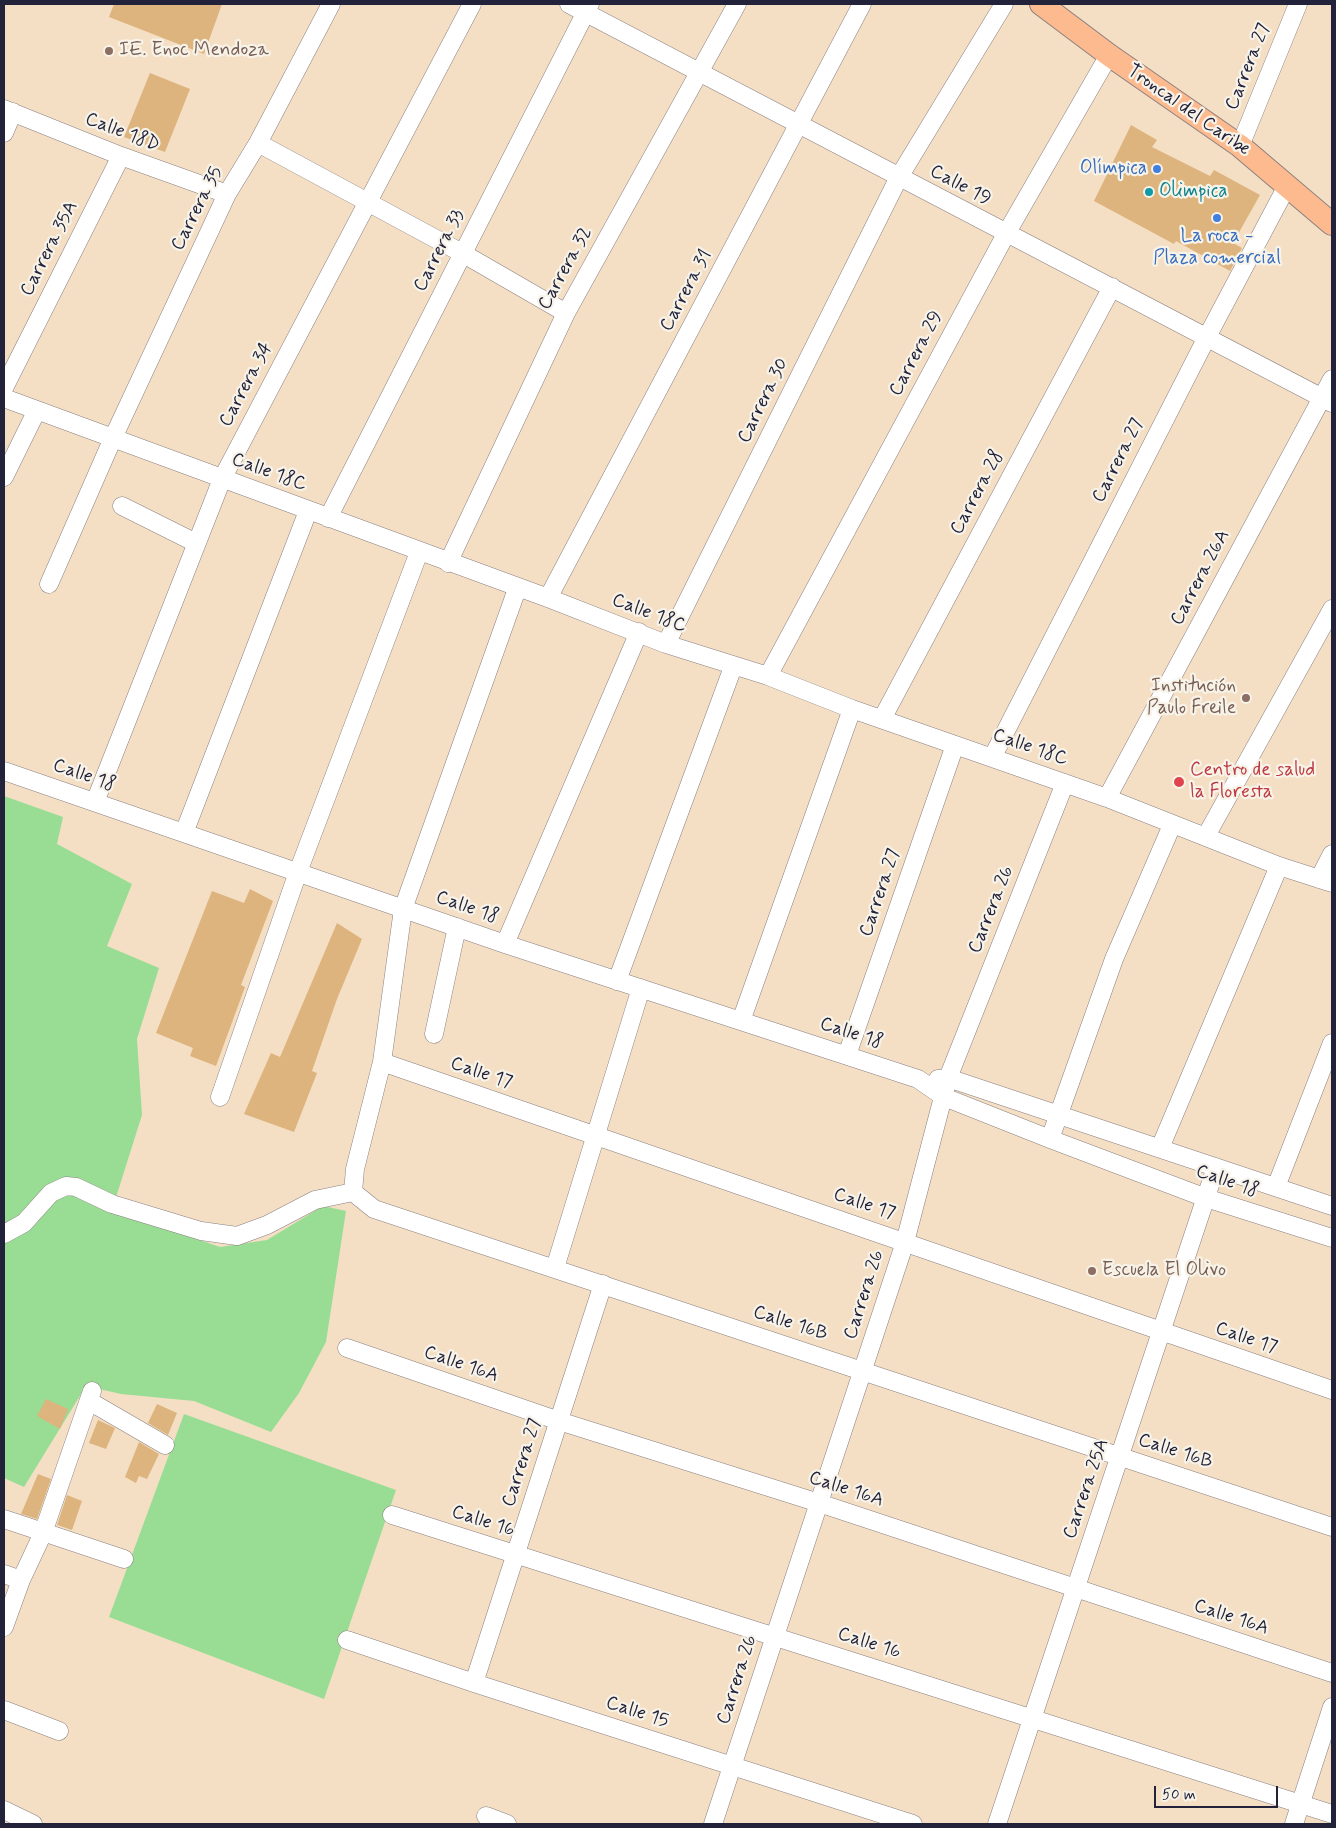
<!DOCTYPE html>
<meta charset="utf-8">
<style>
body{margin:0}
#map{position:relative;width:1336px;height:1828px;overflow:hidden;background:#f4dfc5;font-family:Mynerve,sans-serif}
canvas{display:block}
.frame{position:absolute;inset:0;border:5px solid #22223b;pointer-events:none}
.scale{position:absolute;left:1154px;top:1786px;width:124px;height:22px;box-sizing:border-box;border:2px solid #22223b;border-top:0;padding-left:6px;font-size:15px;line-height:18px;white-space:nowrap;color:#22223b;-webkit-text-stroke:4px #f7f3e8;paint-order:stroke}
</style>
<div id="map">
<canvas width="1336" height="1828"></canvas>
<div class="frame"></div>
<div class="scale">50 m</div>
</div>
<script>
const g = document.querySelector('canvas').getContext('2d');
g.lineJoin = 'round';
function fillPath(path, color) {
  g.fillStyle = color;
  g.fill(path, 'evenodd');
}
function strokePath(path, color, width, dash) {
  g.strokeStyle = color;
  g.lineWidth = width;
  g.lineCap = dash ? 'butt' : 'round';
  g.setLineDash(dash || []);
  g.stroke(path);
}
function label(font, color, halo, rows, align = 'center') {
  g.font = font + ' Mynerve,sans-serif';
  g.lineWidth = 4.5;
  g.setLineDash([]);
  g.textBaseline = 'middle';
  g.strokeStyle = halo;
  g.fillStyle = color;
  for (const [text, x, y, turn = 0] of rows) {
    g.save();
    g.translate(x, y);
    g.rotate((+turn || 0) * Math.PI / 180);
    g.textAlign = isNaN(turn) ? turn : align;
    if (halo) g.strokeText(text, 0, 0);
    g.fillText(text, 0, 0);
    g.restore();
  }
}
fillPath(new Path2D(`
 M4,796L63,817L57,844L132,884L107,946L159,968L137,1039L142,1115L112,1210L220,1247L267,1240L323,1206L346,1211L326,1342L299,1393L271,1432L194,1401L121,1394L86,1386L24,1487L4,1478Z
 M184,1414L396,1490L324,1699L109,1617Z`), '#99dd94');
fillPath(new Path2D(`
 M114,4H222L204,54L109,17Z
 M150,73L190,89L165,152L124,137Z
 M1131,125L1157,140L1152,147L1210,176L1214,170L1260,195L1233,243L1242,248L1230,271L1176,241L1174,244L1094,201Z
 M250,889L273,901L241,985L245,987L216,1066L190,1056L193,1048L156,1033L212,891L244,903Z
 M337,923L362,939L337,999L312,1071L317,1073L294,1132L244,1114L271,1053L280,1057Z
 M46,1399L68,1409L60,1429L37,1416Z
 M157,1404L177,1413L168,1435L148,1423Z
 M98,1420L115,1428L106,1449L89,1443Z
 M139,1442L159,1454L147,1479L139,1476L136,1483L125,1477Z
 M38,1474L51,1479L37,1519L21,1514Z
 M67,1495L82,1501L72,1530L57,1525Z`), '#ddb47d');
const minor = new Path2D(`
 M569,4L1332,403
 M4,109L121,156L227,194
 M4,133L13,112
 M258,143L462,253L566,313
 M1240,146L1298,4
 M4,388L121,156
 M4,398L548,598L666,644L768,676L852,709L1107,798L1279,866L1332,883
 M4,477L37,410
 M122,506L196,543
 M328,518L590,4
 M448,563L566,313L737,4
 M49,584L113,438L227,194L258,143L331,4
 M548,598L862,4
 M666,644L899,177L1004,4
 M768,676L1006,234L1109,55
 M882,719L1112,287
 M992,758L1207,337L1287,186
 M4,771L505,944L918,1079L944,1097L1050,1139L1206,1198L1332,1238
 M1107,798L1332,379
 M95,802L222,479L472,4
 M184,833L308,511
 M1206,836L1332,609
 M1319,879L1332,854
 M505,944L639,632
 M617,981L733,667
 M741,1021L852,709
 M434,1034L457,927
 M847,1055L955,745
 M382,1062L1332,1390
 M938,1079L948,1078L1332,1206
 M220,1097L298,872L419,552
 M1050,1139L1114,959L1172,825
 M1160,1148L1279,866
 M1276,1187L1332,1043
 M353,1192L374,1209L1332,1527
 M353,1192L355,1169L382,1062L403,909L517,589
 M4,1234L24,1223L51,1193L66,1186L76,1187L112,1204L201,1231L237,1236L267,1225L315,1200L353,1192
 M555,1268L641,988
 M347,1348L559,1421L819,1503L1332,1673
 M89,1401L165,1445
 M392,1515L1332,1814
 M4,1519L124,1559
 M4,1574L21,1580
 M4,1627L21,1580L43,1533L92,1391
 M347,1640L474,1683L913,1824
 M474,1683L603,1284
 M4,1710L59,1731
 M4,1810L33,1824
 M486,1816L507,1824
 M713,1824L905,1242L948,1078L1065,783
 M997,1824L1216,1167
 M1294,1824L1332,1707`);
const major = new Path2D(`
 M1041,4L1109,55L1240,146L1332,224`);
strokePath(minor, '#8b8080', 19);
strokePath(major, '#8b8080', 24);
strokePath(minor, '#fff', 18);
strokePath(major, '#fcba8e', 22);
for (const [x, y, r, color] of [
 [109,51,5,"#8d6e63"],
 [1157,169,5,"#3f7fe0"],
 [1149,192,5,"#0f9aa8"],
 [1217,218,5,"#3f7fe0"],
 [1246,698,5,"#8d6e63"],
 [1179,782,6,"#e0444e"],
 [1092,1271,5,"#8d6e63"]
]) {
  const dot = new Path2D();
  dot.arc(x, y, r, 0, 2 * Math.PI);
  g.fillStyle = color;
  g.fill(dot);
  strokePath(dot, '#f7f3e8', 2);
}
label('19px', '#785e54', '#f7f3e8', [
 ["IE. Enoc Mendoza",119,51],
 ["Institución",1236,687,"right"],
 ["Paulo Freile",1236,709,"right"],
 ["Escuela El Olivo",1102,1271]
], 'left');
label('19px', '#22223b', '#f7f3e8', [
 ["Carrera 27",1249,67,-68],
 ["Troncal del Caribe",1188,111,35],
 ["Calle 18D",122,133,21],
 ["Calle 19",960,186,28],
 ["Carrera 35",198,209,-63],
 ["Carrera 35A",50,249,-63],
 ["Carrera 33",440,251,-63],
 ["Carrera 32",566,269,-61],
 ["Carrera 31",687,291,-62],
 ["Carrera 29",917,354,-62],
 ["Carrera 34",247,385,-62],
 ["Carrera 30",764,401,-64],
 ["Carrera 27",1119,461,-63],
 ["Calle 18C",269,473,20],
 ["Carrera 28",978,493,-62],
 ["Carrera 26A",1201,578,-62],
 ["Calle 18C",649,614,21],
 ["Calle 18C",1030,748,19],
 ["Calle 18",84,776,19],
 ["Carrera 27",881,893,-71],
 ["Calle 18",467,908,19],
 ["Carrera 26",992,910,-68],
 ["Calle 18",851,1034,18],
 ["Calle 17",481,1074,19],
 ["Calle 18",1227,1182,19],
 ["Calle 17",864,1205,19],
 ["Carrera 26",865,1295,-72],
 ["Calle 16B",790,1324,18],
 ["Calle 17",1246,1339,19],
 ["Calle 16A",461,1365,19],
 ["Calle 16B",1175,1452,18],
 ["Carrera 27",523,1463,-72],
 ["Carrera 25A",1087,1489,-71],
 ["Calle 16A",846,1490,18],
 ["Calle 16",483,1522,18],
 ["Calle 16A",1231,1618,18],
 ["Calle 16",869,1644,18],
 ["Carrera 26",738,1680,-72],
 ["Calle 15",637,1713,18]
]);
label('19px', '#366cbe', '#f7f3e8', [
 ["Olímpica",1147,169],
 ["La roca -",1217,237,"center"],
 ["Plaza comercial",1217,259,"center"]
], 'right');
label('19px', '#0d838f', '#f7f3e8', [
 ["Olimpica",1159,192]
], 'left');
label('19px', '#be3a42', '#f7f3e8', [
 ["Centro de salud",1190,771],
 ["la Floresta",1190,793]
], 'left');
</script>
